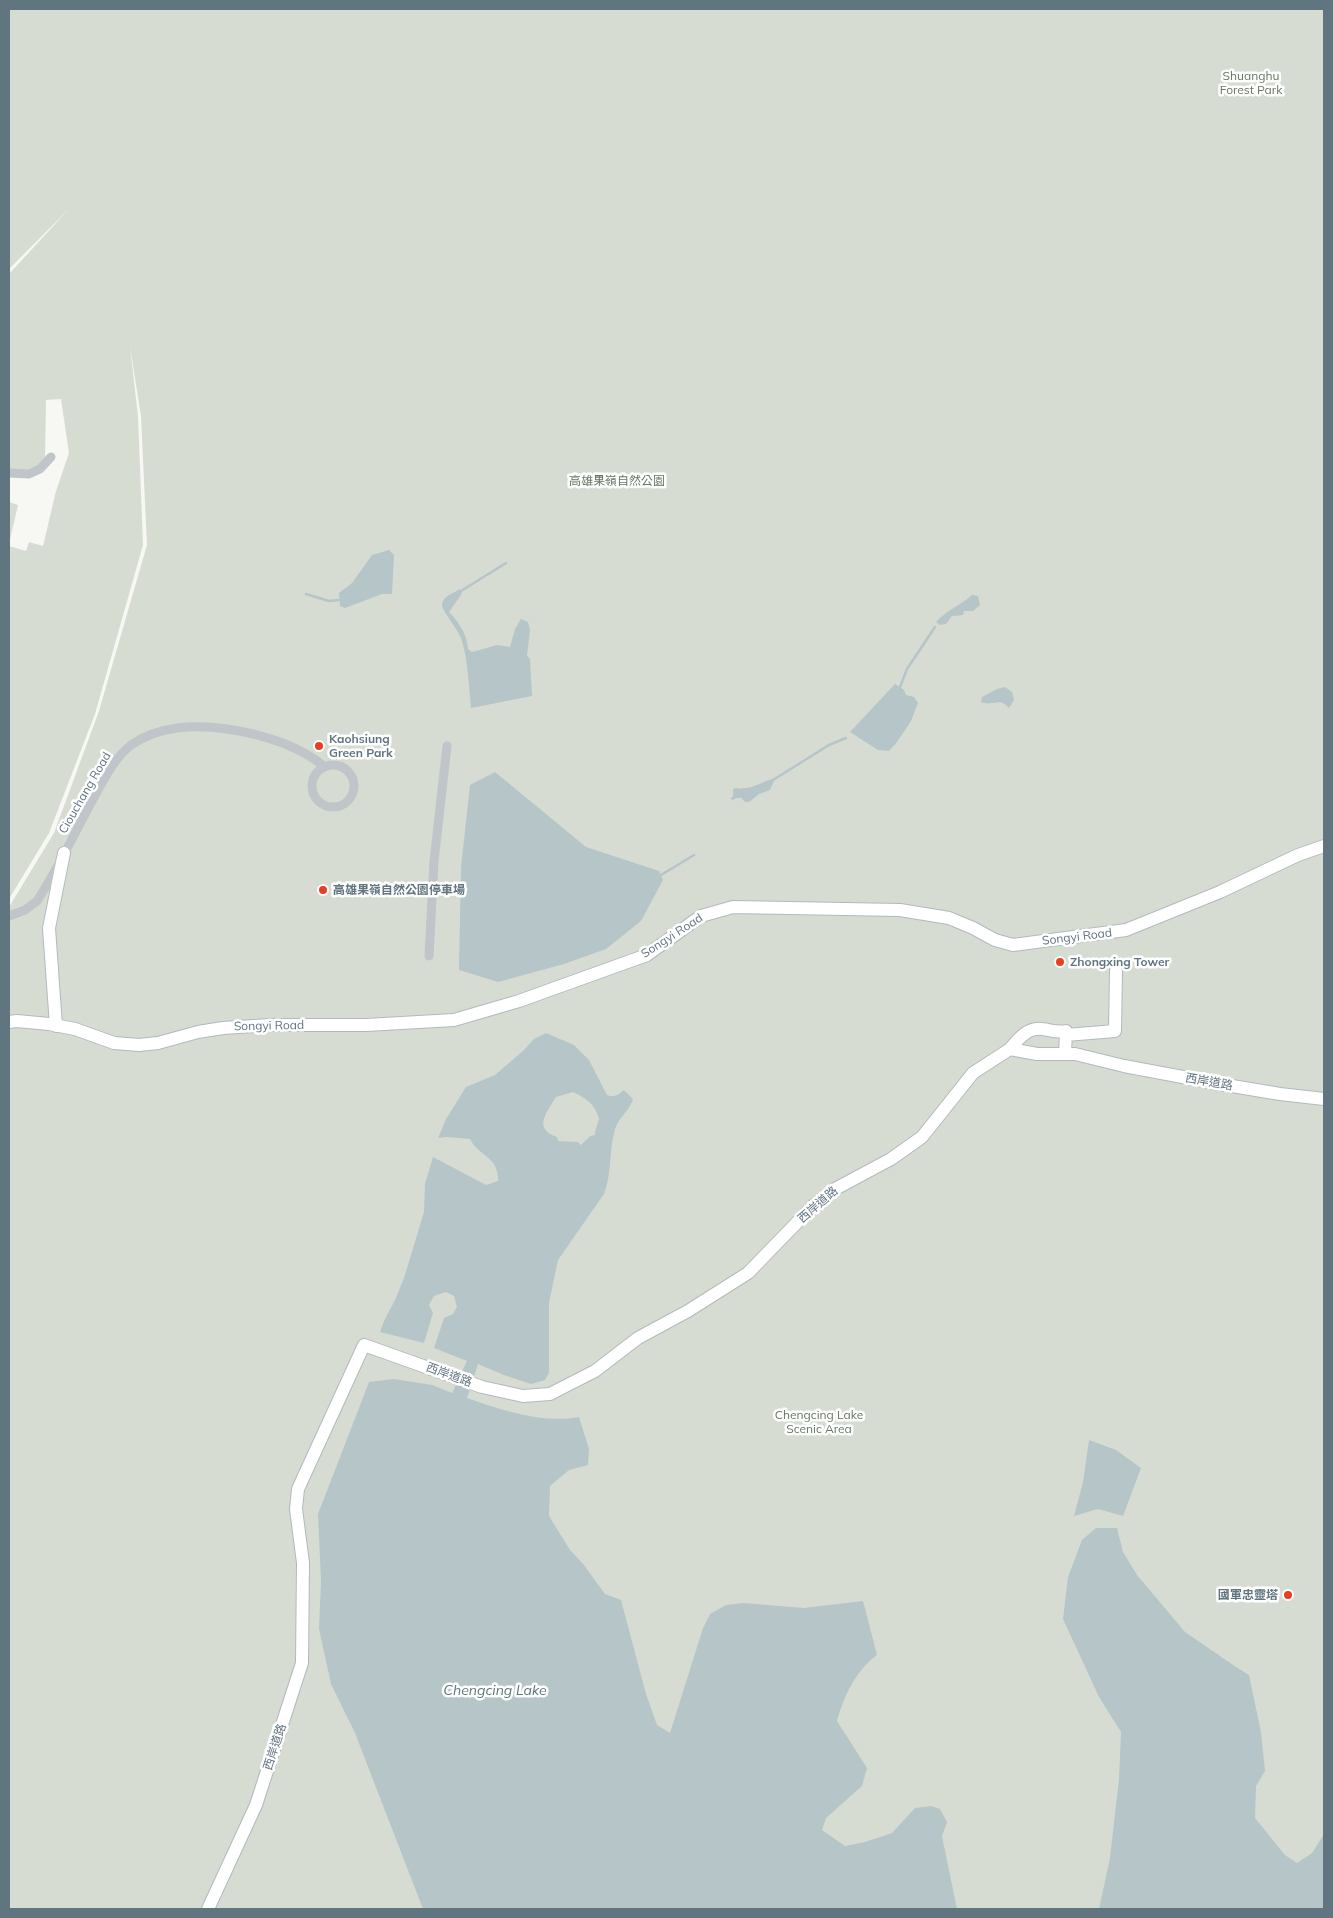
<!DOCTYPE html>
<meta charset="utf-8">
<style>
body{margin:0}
#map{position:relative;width:1333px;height:1918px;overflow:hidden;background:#f7f7f4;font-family:Mulish,sans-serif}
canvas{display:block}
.frame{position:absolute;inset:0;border:10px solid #617580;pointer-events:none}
</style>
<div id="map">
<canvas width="1333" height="1918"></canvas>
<div class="frame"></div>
</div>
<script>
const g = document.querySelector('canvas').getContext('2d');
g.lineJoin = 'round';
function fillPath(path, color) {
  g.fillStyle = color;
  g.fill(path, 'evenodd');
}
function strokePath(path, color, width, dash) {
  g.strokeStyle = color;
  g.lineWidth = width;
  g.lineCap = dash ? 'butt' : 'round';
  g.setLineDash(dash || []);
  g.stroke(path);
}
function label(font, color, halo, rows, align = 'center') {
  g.font = font + ' Mulish,"Noto Sans TC",sans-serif';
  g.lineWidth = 5;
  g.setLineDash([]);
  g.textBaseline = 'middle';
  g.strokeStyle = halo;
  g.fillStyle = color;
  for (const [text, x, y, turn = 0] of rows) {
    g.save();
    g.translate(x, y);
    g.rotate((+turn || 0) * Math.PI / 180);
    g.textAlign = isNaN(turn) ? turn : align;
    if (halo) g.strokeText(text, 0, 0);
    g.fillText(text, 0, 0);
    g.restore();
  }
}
fillPath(new Path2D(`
 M9,9H1324V1909H9V907L54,833L99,711L147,545L141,416L130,347L138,416L143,545L95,714L49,833L9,899V546L26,551L29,542L43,546L56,491L69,453L61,399L46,400L45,458L33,471L9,472V274L69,209L9,269Z
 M9,502L18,505L9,544Z`), '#d7dcd3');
fillPath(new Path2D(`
 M389,550L394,555L392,594H382L345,608L340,606L339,593L352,583L372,555Z
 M460,589L462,592L461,595L449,612C459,622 467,634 468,649L472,652L497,645L510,647L515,629L521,619L528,622L530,630L527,656L530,659L532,696L471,708C469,687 468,661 462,641C459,629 441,611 442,604C443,596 454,593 460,589Z
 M972,595L978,596L980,605L973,611H964L963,615L952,616L946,624L940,625L936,622C947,610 961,605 972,595Z
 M895,684L904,690L906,695L914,697L918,703L911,721L897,742L889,751L878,750L850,732Z
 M1005,687L1012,692L1014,700L1009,708C999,696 993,707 981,702L982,697L997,689Z
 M495,772L586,847L659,871L663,880L641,921L606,949L564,964L498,982L459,970L461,867L470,785Z
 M772,779L774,781L770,790L759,794L749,802H745L741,798H736L733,800L730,798L733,797V789L736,788C749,791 761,782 772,779Z
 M546,1033L574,1045L589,1060L607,1095C614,1098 618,1095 624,1090L633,1099C630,1110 619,1117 615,1129C609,1150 612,1173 604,1194L558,1260L549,1303V1373L545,1380L531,1384L504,1375L478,1364L467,1398C502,1410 542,1424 579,1417L589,1449L588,1465L569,1470L550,1486L549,1516L570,1550L584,1565L605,1594L621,1600L646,1694L657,1725L670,1733L703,1628L710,1614L726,1605L744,1603L804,1608L863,1601L877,1655C856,1670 844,1696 837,1721L867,1768L862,1786L826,1818L822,1830L845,1846L865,1842L892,1833L915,1808L931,1806L940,1809L947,1822L942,1836L957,1909H423L355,1733L331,1684L319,1629L321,1581L318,1514L369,1382L394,1379L432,1385L452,1393L467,1361L434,1348L444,1318L453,1314L457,1307L454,1296L446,1292L434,1296L429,1305L433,1313L424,1343L380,1332L384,1321L395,1300L404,1278L424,1212L425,1184L433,1157L486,1185L498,1181C499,1156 479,1157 470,1139L447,1137L438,1138L446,1119L466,1087L495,1075L523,1051L534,1039ZM573,1092C587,1099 595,1104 599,1119L595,1132V1135L590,1136L581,1145L578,1142L558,1141L557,1137C531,1129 549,1109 556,1097Z
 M1089,1440L1116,1450L1141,1468L1123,1516L1098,1509L1074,1516L1083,1482Z
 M1096,1528H1117L1123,1552L1137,1575L1185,1632L1236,1667L1249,1675L1261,1732L1265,1771L1256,1786L1255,1818L1285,1855L1297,1863L1312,1853L1324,1834V1909H1099L1110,1858L1119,1779L1121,1732L1099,1697L1063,1619L1068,1577L1082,1540Z`), '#b6c5c8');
strokePath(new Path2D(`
 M461,591L506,563
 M306,594L329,601L339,600
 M900,687L907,669L935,627
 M773,780L829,745L846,738
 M661,875L694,855`), '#b6c5c8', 2.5);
const secondary = new Path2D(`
 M9,1022L17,1021L49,1024L75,1029L114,1043L139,1045L158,1043L198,1032L223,1028L269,1025H366L454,1020L519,1001L647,955L701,916L733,907L900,910L949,918L973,928L995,940L1013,945L1126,930L1220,892L1298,855L1324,846
 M56,1026L49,928L64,853
 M1066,1035L1115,1031L1116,971
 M1010,1049C1018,1039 1028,1027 1042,1029C1051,1030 1057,1033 1066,1031L1065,1054
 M208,1909L256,1805L302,1663L303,1563L296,1509L298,1489L364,1345L482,1387L523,1396L550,1394L595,1371L638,1338L688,1311L748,1273L813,1206L835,1189L891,1159L922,1137L973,1073L1010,1049L1037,1054H1075L1124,1066L1220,1084L1280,1094L1324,1099`);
strokePath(secondary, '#b2b9bd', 14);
strokePath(new Path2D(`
 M9,473L29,474L40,469L51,457
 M312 786a21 21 0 1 1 42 0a21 21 0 1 1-42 0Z
 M9,916L25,910L37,901C58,869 74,834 92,801C102,783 114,758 131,745C158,726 195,724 227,729C261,734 297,744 325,767
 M429,956L434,861L447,746`), '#bfc5c8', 9);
strokePath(secondary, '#fff', 12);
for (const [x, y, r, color] of [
 [319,746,5,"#e93e22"],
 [323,890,5,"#e93e22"],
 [1060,962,5,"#e93e22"],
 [1288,1595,5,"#e93e22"]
]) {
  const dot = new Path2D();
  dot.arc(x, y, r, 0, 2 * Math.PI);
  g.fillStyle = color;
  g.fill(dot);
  strokePath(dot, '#fff', 2);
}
label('12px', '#667860', '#fff', [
 ["Shuanghu",1251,76],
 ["Forest Park",1251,90],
 ["高雄果嶺自然公園",617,481],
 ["Chengcing Lake",819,1415],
 ["Scenic Area",819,1429]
]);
label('bold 12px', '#617580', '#fff', [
 ["Kaohsiung",329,739],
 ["Green Park",329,753],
 ["高雄果嶺自然公園停車場",333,890],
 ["Zhongxing Tower",1070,962],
 ["國軍忠靈塔",1278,1595,"right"]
], 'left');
label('12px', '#617580', '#fff', [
 ["Ciouchang Road",85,793,-60],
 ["Songyi Road",672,936,-33],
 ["Songyi Road",1077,937,-7],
 ["Songyi Road",269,1026,-1],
 ["西岸道路",1209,1082,10],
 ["西岸道路",818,1205,-41],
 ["西岸道路",449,1375,20],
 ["西岸道路",275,1747,-72]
]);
label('italic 14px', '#5b767b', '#fff', [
 ["Chengcing Lake",495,1691]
]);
</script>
